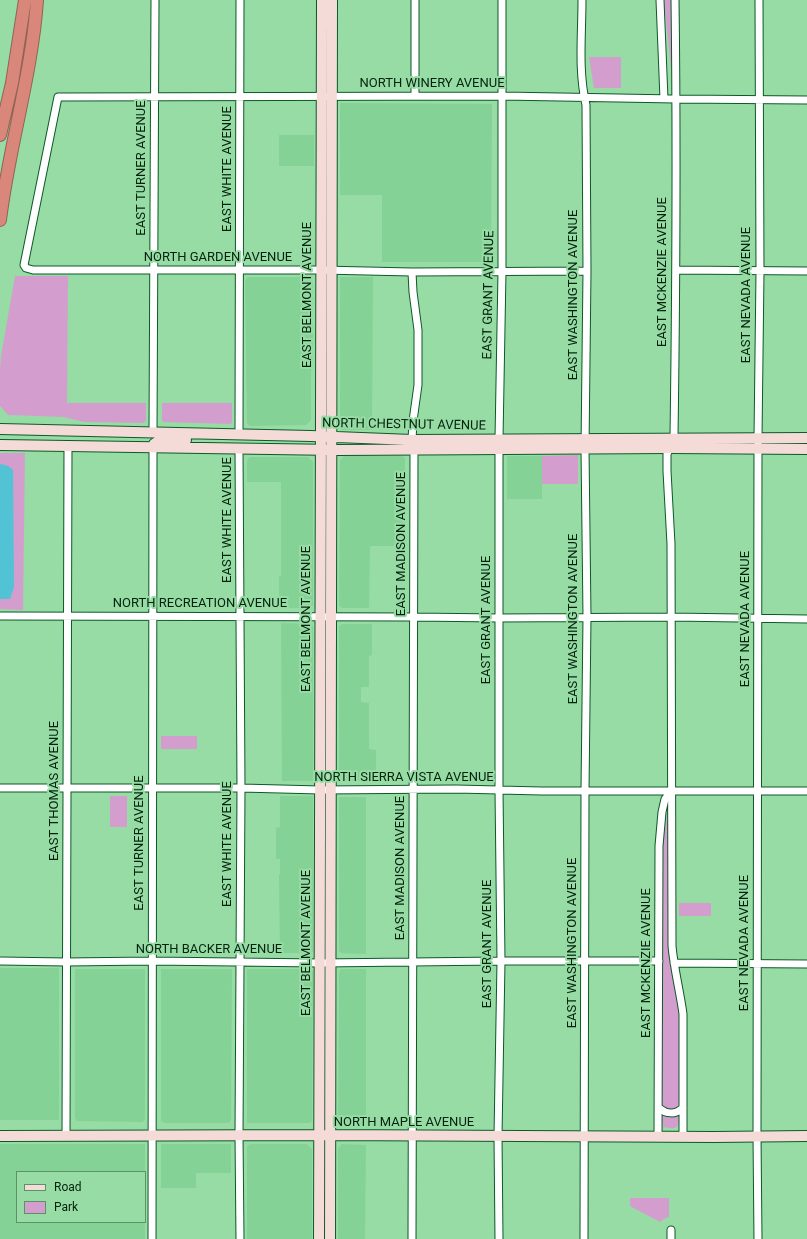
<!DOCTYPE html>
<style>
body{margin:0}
#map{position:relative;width:807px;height:1239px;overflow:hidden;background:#96dca4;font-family:Roboto,sans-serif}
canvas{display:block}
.legend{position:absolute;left:16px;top:1171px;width:130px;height:52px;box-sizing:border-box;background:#96dca4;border:1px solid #5c9268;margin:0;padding:5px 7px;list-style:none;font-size:12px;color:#05220e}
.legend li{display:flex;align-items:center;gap:8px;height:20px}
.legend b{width:20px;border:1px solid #5c9268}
</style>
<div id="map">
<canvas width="807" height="1239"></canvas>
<ul class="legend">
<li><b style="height:5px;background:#f4dbd7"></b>Road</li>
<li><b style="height:11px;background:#d39ecd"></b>Park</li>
</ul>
</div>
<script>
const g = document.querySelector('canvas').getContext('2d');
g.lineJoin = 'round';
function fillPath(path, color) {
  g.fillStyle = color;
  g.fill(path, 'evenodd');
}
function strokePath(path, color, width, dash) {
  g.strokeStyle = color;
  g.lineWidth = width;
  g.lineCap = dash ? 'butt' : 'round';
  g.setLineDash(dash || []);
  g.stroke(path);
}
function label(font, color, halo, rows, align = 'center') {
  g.font = font + ' Roboto,sans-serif';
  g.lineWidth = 4;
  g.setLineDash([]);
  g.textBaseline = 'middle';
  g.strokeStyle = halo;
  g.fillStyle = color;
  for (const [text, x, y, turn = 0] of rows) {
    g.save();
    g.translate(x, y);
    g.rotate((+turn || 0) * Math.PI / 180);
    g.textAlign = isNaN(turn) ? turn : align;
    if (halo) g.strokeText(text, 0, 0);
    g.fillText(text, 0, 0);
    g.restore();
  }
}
fillPath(new Path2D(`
 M340,103L492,104L491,262H382V195H340Z
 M279,135H314V166H279Z
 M248,277H310L313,282V346L311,372V420L306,425L250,426L247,423L245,280Z
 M340,277H373L372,430H342L340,427Z
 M344,456H403L405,458V546H370L369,608H342L339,606L340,460Z
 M507,456H542V499H507Z
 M250,457H308L313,462V605L311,608H279V576H281V482H247V460Z
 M281,623L311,624L313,626V781H282Z
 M342,624H372V655L369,656V687H361V702L369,703V749L376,750V781H341L339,779V626Z
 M280,796H313V951L310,953H280L279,875L280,874V859H276V828L280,827Z
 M339,797H366V954L341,953L339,951Z
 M0,968H59V1120H0Z
 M75,969H145V1120L142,1122L77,1121L75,1118Z
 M161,969H232L231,1120L229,1123H165L161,1121Z
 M247,969H310L313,971L312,1121L310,1123H247Z
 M341,969H366V1124L341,1123L338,1120L339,972Z
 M0,1144H145V1211V1172H17V1222H145V1239H0Z
 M161,1144H231V1173H196V1188H161Z
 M251,1144H307L312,1149V1239H247V1148L248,1145Z
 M342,1144L366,1145L365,1239H338V1148Z`), '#85d296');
fillPath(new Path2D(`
 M664,0H672L673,90Z
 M589,57H621V88H594Z
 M15,276H68L67,403H146V421L143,423L84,422L63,417L8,415L0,406V369L1,356Z
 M162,403H232V422L231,424L163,422L162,420Z
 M0,453H25L23,610L0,609Z
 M578,455V484H542V456Z
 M161,736H197V749H161Z
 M110,796H127V827H110Z
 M669,799V957L676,994L679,1013V1104L676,1109C670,1110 665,1110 662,1104V853Z
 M679,903H711V916H679Z
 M662,1115C667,1118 674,1118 679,1116C679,1130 676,1129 663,1127Z
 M630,1198H669V1217L664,1219L660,1222L630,1206Z`), '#d39ecd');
fillPath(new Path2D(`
 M0,464L8,466L13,470L14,587L10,599H0Z`), '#52c2d5');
const street = new Path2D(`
 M415,0V95
 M582,0C582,35 578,71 586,105L587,271L585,449L587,617L585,791L584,1239
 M660,0L664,99
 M675,0C677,146 676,292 674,438L667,454V471L671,544L672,946C674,969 680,991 683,1014V1137
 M676,270L807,271
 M587,271L412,272L321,270H33L26,268L24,265L58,97L502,96L676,99L807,100
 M412,272L413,292L418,330V385L413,421L412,440
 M153,432L155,0
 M239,434L240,0
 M239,449L241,788L239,1135L240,1239
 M0,616L414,617L499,618L672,617L807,619
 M0,788H241L320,790L456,789L542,791H807
 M0,961L66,962L152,961L320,963L501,961H659
 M674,963L807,964
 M659,1108C666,1114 675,1115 683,1108
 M66,1136L68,446
 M658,1137L659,846L662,812L665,799L671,791
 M152,1239L153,447
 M412,1239L414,450
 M499,1239L498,1136L501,961L499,790V439L502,271V0
 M671,1239V1230
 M758,1239L757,1136L758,438L760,271L759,0`);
const secondary = new Path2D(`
 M0,429L311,436L412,440L807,438
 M0,445L338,450L670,448L807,449
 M153,447L154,444L157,442L165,440H186
 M0,1136L330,1135L714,1137L807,1136
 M319,1239L322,0
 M330,1239L332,0`);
const highway = new Path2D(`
 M0,135L12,83L25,0
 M0,220C9,146 32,74 37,0`);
strokePath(street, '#0d5929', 9);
strokePath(secondary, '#0d5929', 12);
strokePath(highway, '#8f6454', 14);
strokePath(street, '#fff', 7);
strokePath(secondary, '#f4dbd7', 10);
strokePath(highway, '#d9877a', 12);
label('13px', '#05220e', '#96dca4', [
 ["NORTH WINERY AVENUE",432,84],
 ["EAST TURNER AVENUE",142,168,-90],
 ["EAST WHITE AVENUE",228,169,-90],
 ["NORTH GARDEN AVENUE",218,258],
 ["EAST MCKENZIE AVENUE",663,272,-90],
 ["EAST BELMONT AVENUE",308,295,-90],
 ["EAST GRANT AVENUE",489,295,-89],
 ["EAST WASHINGTON AVENUE",574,295,-90],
 ["EAST NEVADA AVENUE",747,295,-90],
 ["NORTH CHESTNUT AVENUE",404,425,1],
 ["EAST WHITE AVENUE",228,520,-90],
 ["EAST MADISON AVENUE",402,544,-90],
 ["NORTH RECREATION AVENUE",200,604],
 ["EAST BELMONT AVENUE",307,619,-90],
 ["EAST WASHINGTON AVENUE",574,619,-90],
 ["EAST NEVADA AVENUE",746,619,-90],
 ["EAST GRANT AVENUE",487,620,-90],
 ["NORTH SIERRA VISTA AVENUE",404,778],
 ["EAST THOMAS AVENUE",55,791,-90],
 ["EAST TURNER AVENUE",140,843,-90],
 ["EAST WHITE AVENUE",228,844,-90],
 ["EAST MADISON AVENUE",401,868,-90],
 ["EAST BELMONT AVENUE",307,943,-90],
 ["EAST WASHINGTON AVENUE",573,943,-90],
 ["EAST NEVADA AVENUE",745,943,-90],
 ["EAST GRANT AVENUE",488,944,-90],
 ["NORTH BACKER AVENUE",209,950],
 ["EAST MCKENZIE AVENUE",647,963,-90],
 ["NORTH MAPLE AVENUE",404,1123]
]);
</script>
